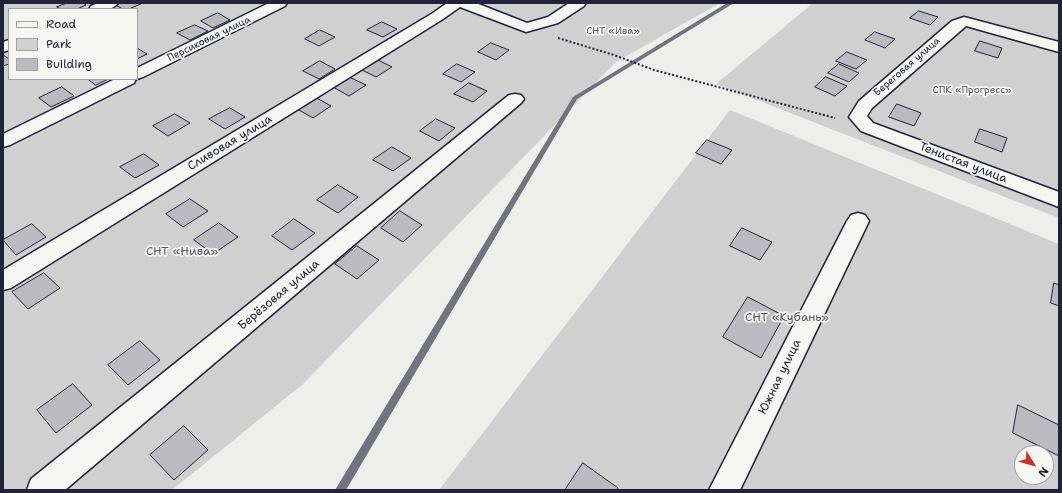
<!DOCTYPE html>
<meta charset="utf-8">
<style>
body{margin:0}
#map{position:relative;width:1062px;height:493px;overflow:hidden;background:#eeeeeb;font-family:"Shantell Sans",sans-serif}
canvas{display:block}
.frame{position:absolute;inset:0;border:4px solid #22223b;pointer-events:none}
.legend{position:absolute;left:8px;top:8px;width:130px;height:72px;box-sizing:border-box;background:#f6f6f2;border:1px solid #a1a1a9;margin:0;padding:5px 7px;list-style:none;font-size:12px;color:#22223b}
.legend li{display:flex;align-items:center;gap:8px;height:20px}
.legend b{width:20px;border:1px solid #a1a1a9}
.north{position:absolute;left:1014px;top:445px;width:40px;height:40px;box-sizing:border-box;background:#f6f6f2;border:1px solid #a1a1a9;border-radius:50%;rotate:127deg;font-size:11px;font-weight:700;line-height:16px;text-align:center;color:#22223b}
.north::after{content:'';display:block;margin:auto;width:14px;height:18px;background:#c8321e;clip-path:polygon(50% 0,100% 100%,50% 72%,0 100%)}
</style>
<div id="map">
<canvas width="1062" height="493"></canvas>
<div class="frame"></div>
<ul class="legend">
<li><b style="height:5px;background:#f6f6f2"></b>Road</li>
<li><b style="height:11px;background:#d0d0d1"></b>Park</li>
<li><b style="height:11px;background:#bbbbbf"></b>Building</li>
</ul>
<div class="north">N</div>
</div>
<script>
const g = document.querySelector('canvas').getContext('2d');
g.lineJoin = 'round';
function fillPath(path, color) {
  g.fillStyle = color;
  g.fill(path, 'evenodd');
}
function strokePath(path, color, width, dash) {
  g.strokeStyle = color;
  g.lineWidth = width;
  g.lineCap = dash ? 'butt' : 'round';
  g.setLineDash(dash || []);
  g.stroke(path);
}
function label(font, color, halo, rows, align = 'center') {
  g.font = font + ' "Shantell Sans",sans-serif';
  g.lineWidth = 3.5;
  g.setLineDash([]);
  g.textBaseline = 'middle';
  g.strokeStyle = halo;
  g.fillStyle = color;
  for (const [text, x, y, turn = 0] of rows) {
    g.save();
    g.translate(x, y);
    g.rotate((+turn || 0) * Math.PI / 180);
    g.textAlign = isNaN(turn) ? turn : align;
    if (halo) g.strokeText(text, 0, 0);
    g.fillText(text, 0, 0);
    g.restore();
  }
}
fillPath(new Path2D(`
 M3,3H720L616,62L303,384L172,490H3ZM9,9H137V79H9Z
 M813,3H1059V218L716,84Z
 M730,110L1059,244V490H439ZM1022,453H1046V477H1022Z`), '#d0d0d1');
fillPath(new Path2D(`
 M727,3H734L577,99L346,490H335L573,97Z`), '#727281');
const building = new Path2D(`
 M67,3H83L86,5L77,9H61L57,7Z
 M118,3H143L129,9H123L115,5Z
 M919,11L938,17L930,25L910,18Z
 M218,13L230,20L213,28L201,21Z
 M382,22L397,29L383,37L367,30Z
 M195,25L208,31L190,40L177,33Z
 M320,30L335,37L319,46L305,39Z
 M875,32L895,39L885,48L865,40Z
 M980,41L1002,48L998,58L975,51Z
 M491,43L509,50L496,60L478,52Z
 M137,48L147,54L137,59Z
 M847,52L867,60L856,69L836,61Z
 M3,55L9,59V64L3,66Z
 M376,59L392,67L376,77L360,69Z
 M320,61L335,69L319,79L303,71Z
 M457,64L475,72L461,82L443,74Z
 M839,64L859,73L849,82L828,73Z
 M349,77L366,85L349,96L333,87Z
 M826,77L847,86L835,96L815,87Z
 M88,79H108L96,85Z
 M469,83L487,91L473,102L454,94Z
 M62,87L74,96L51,107L39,98Z
 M315,97L331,106L313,118L297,109Z
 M897,104L921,113L914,126L889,117Z
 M230,108L245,117L225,129L209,119Z
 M175,114L190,123L168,136L153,126Z
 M436,119L455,128L439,141L420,131Z
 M980,129L1007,138L1002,152L975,142Z
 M707,140L732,150L721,164L696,153Z
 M392,147L411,158L393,171L373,160Z
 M144,154L159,165L135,178L120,167Z
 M338,185L358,197L338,213L317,200Z
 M190,199L208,211L183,227L166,214Z
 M400,211L422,225L403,242L381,228Z
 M294,219L315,233L292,250L272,236Z
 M219,223L238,237L213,254L194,240Z
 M32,224L46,237L16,255L3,240Z
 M742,228L772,242L760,260L730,246Z
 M357,246L379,260L357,279L335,264Z
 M44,273L60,288L28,309L12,292Z
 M1054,283L1059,285V306L1051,303Z
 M748,297L784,316L761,358L723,337Z
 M140,341L160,360L128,385L108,365Z
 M73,384L92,405L56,433L37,410Z
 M1018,405L1059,425V456L1013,433Z
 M184,426L208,450L174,480L150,455Z
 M583,463L618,488L617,490H565Z`);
fillPath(building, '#bbbbbf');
strokePath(building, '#22223b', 1);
const minor = new Path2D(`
 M98,3H118C112,12 98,9 89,9L91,6Z
 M269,3H287L285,6L143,77L137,79V68Z
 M447,3H476L527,23L548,17L569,3H586L584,6L558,23L526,32L460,7L443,19L11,288L3,290V270L433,13Z
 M964,17L1059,42V52L966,26L872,108L867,116L873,123L1059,192V207L861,131L849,117L859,101L952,21Z
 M9,40V50L3,52V42Z
 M115,79H136L134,83L10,145L3,147V134Z
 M515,94L521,95L524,99L521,103L65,490H27L31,479L509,95Z
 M858,213L865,215L869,221L740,490H709L847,221L851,215Z`);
strokePath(minor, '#22223b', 3);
strokePath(new Path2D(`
 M558,38L614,55L654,70L835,118`), '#22223b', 2, [2, 2]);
fillPath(minor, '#f6f6f2');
label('10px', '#565668', '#f6f6f2', [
 ["СНТ «Ива»",613,31],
 ["СПК «Прогресс»",972,90]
]);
label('10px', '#22223b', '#f6f6f2', [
 ["Персиковая улица",209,39,-26],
 ["Береговая улица",907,67,-41]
]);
label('12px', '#22223b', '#f6f6f2', [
 ["Сливовая улица",230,143,-31],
 ["Тенистая улица",963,163,21],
 ["Берёзовая улица",279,295,-40],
 ["Южная улица",780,377,-64]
]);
label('12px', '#565668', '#f6f6f2', [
 ["СНТ «Нива»",182,252],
 ["СНТ «Кубань»",787,318]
]);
</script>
